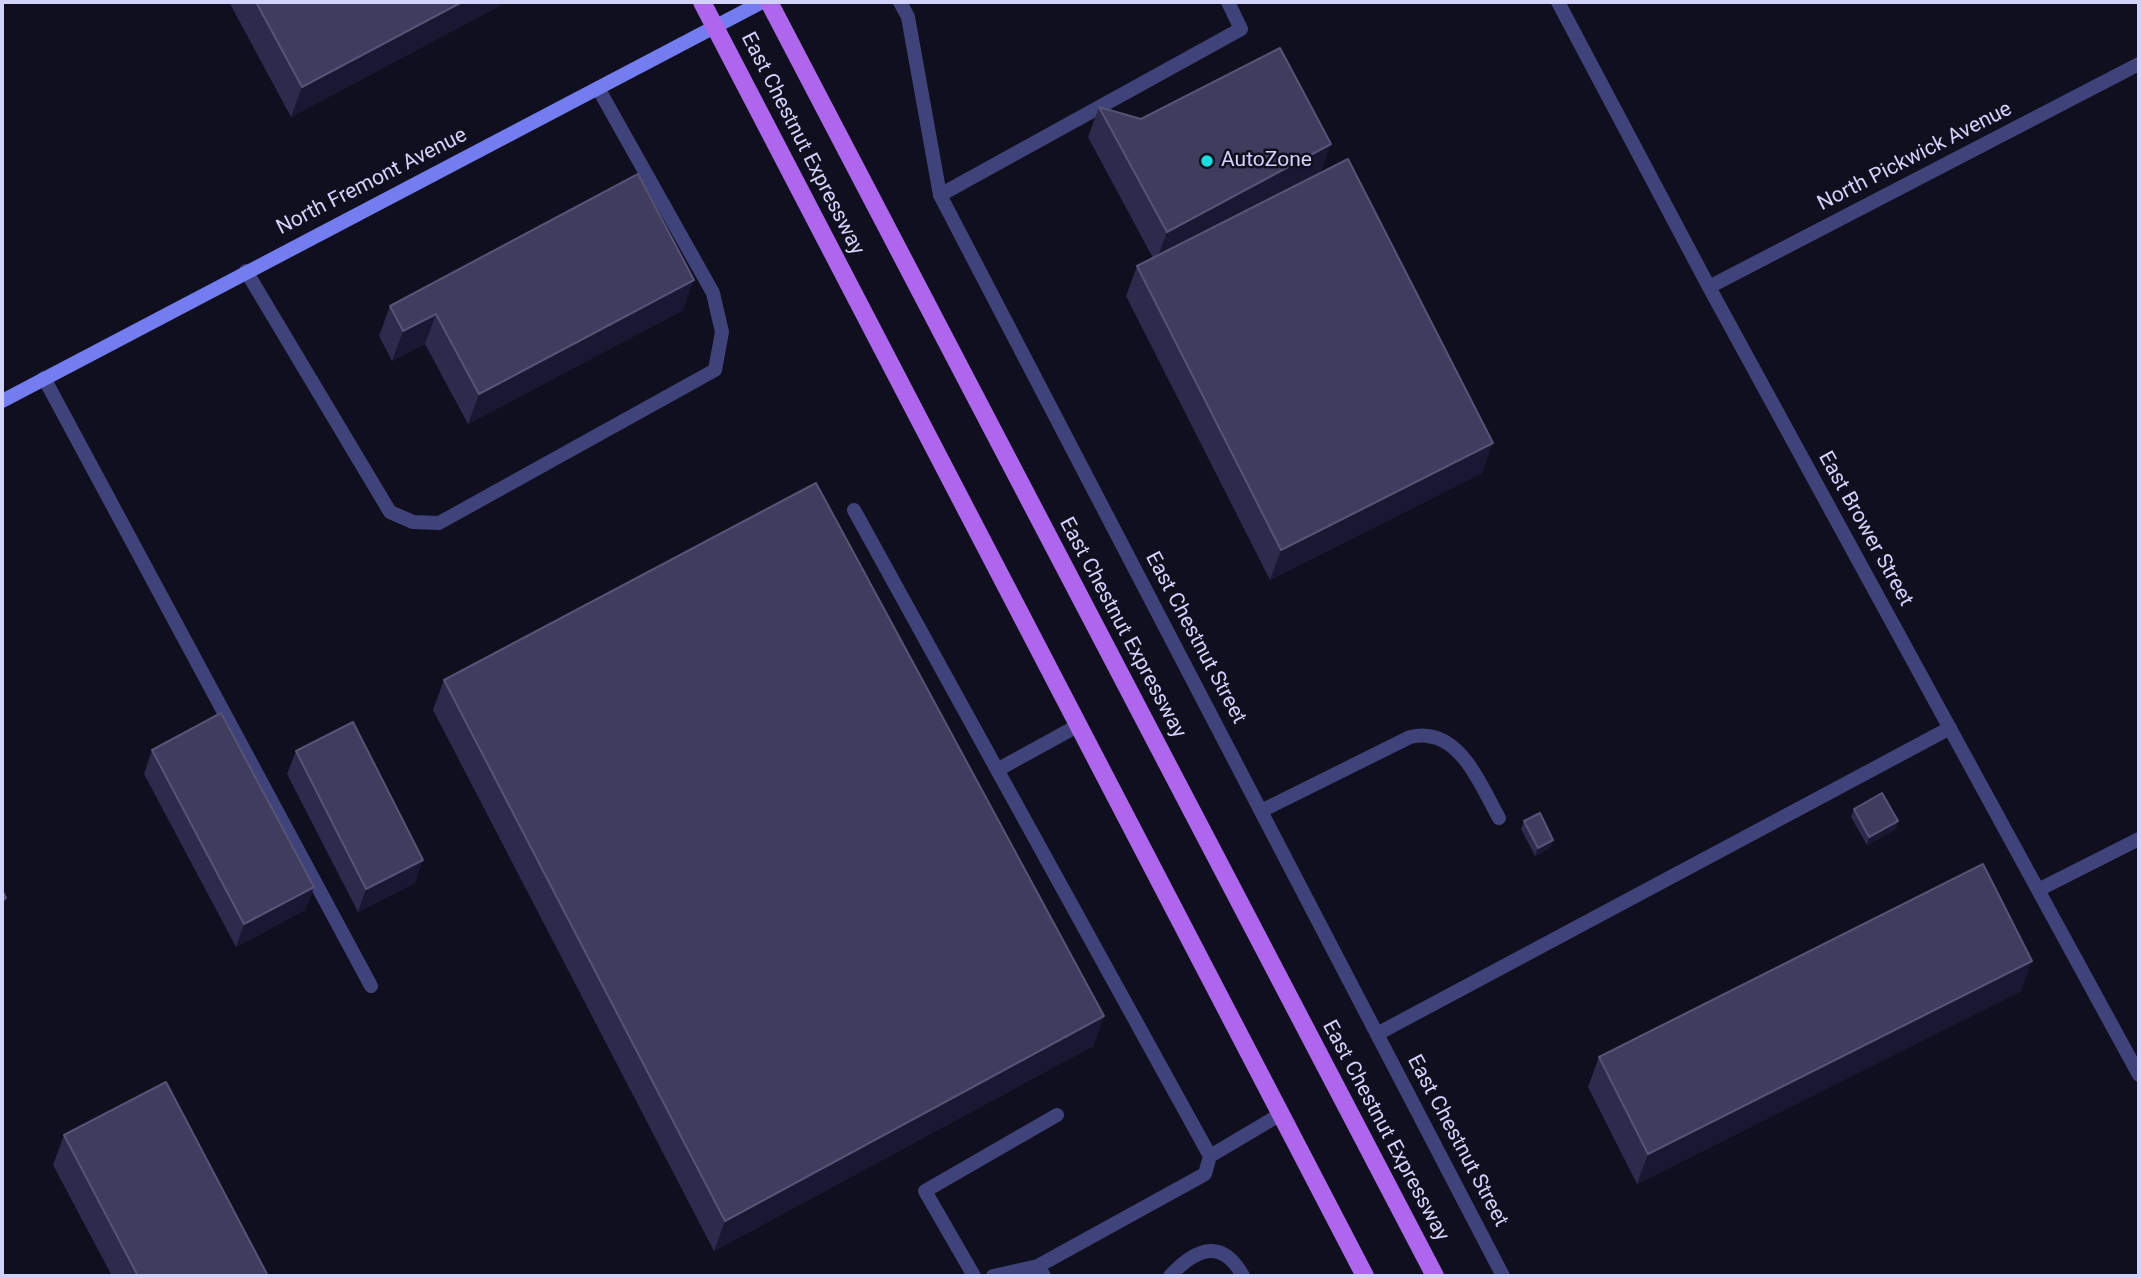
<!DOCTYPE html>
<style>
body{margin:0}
#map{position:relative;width:2141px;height:1278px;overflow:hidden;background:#100f1f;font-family:Roboto,sans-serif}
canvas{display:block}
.frame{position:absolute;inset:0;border:4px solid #d3d2fa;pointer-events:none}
</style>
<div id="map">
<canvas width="2141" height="1278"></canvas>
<div class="frame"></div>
</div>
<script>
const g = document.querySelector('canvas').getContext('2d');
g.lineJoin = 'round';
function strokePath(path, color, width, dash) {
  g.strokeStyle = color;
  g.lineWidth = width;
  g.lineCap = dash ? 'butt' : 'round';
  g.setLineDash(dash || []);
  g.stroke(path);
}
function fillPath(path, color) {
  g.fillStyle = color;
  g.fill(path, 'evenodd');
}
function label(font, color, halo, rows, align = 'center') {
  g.font = font + ' Roboto,sans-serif';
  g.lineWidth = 5;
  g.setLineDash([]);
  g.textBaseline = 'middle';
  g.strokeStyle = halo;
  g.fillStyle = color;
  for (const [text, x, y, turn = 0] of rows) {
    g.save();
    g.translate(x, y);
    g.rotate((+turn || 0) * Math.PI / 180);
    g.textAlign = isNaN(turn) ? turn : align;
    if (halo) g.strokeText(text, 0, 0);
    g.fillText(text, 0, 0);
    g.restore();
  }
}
strokePath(new Path2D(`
 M940,195L1241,29L1228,2
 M246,271L390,512L413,522L439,523L715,370L722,332L713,293L598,88
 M44,378L371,986
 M854,510L1210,1156
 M997,770L1079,725
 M1261,811L1410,737C1415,736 1422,735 1427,736C1464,739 1483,790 1499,818
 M1377,1034L1950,728
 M974,1276L925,1191L1057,1115
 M993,1276L1038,1266
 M1044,1276L1038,1266L1205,1174L1210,1156L1281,1114
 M1170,1276C1196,1248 1222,1238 1243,1276`), '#3f4379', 14);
strokePath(new Path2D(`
 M900,2L908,17L940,195L1503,1276
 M1558,2L1709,287L2139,1075
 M1709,287L2139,64
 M2038,890L2139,839`), '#3f4379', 14);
strokePath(new Path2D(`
 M2,401L762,2`), '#747def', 14);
strokePath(new Path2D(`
 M702,2L1365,1276
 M769,2L1435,1276`), '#ae66ed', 18);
fillPath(new Path2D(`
 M229,2H501L499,6L291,117Z
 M1099,107L1321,173L1482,473L1270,580L1126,296L1137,266L1153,258L1088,137Z
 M390,306L683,310L468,424L425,344L392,361L379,336Z
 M444,680L1104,1016L1093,1046L714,1251L433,710Z
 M152,750L314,887L305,910L236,947L144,774Z
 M296,751L415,883L358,912L287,774Z
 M1854,809L1898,821L1895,830L1867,845L1851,817Z
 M1524,821L1553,840L1550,848L1535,856L1521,829Z
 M2021,991L1637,1184L1588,1087L1599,1057Z
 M64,1135L268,1276H112L53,1165Z`), '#2d2a4b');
fillPath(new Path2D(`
 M462,2H501L499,6L291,117L302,87Z
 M1331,144L1320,174L1156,262L1167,232Z
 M694,280L683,310L468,424L479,394Z
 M436,314L425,344L392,361L403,331Z
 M1493,443L1482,473L1270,580L1281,550Z
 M1898,821L1895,830L1867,845L1869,837Z
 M1553,840L1550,848L1535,856L1538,848Z
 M423,860L415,883L358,912L366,889Z
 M314,887L305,910L236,947L244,924Z
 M6,898L2,910V901Z
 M2032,961L2021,991L1637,1184L1648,1154Z
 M1104,1016L1093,1046L714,1251L725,1221Z`), '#1a1732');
const building = new Path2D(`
 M256,2H462L302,87Z
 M1280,48L1331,144L1167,232L1099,107L1141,119Z
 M1348,159L1493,443L1281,550L1137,266Z
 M638,174L694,280L479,394L436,314L403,331L390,306Z
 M816,483L1104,1016L725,1221L444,680Z
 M221,713L314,887L244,924L152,750Z
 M353,722L423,860L366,889L296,751Z
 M1882,793L1898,821L1869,837L1854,809Z
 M1540,813L1553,840L1538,848L1524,821Z
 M1983,864L2032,961L1648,1154L1599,1057Z
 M2,890L6,898L2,901Z
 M166,1082L268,1276H138L64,1135Z`);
fillPath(building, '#3f3c5e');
strokePath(building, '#565376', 2);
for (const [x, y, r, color] of [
 [1207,161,7,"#1addde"]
]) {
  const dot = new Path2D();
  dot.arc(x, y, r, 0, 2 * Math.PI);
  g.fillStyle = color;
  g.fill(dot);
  strokePath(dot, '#100f1f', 2.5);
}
label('21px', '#d3d2fa', '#100f1f', [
 ["East Chestnut Expressway",802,144,63],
 ["North Pickwick Avenue",1915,157,-27],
 ["North Fremont Avenue",372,182,-27],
 ["East Brower Street",1865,529,61],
 ["East Chestnut Expressway",1122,628,62],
 ["East Chestnut Street",1195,638,62],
 ["East Chestnut Expressway",1385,1131,62],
 ["East Chestnut Street",1457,1141,62]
]);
label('21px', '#d3d2fa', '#100f1f', [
 ["AutoZone",1221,161]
], 'left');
</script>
